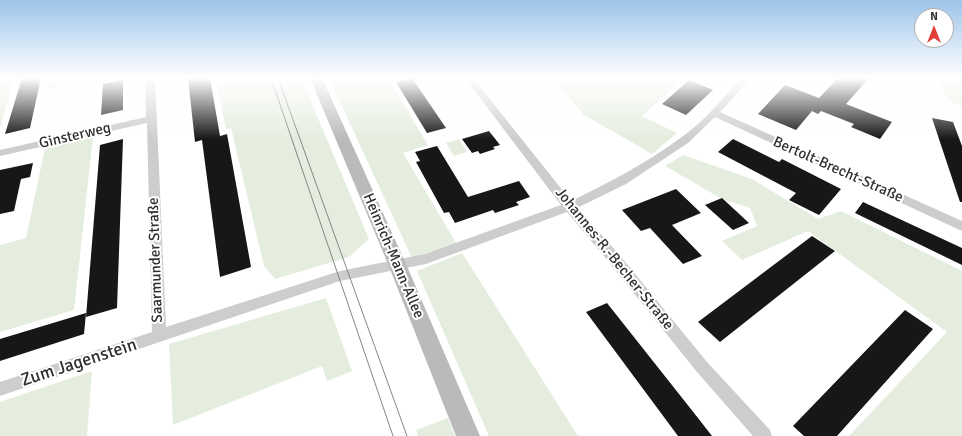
<!DOCTYPE html>
<meta charset="utf-8">
<style>
body{margin:0}
#map{position:relative;width:962px;height:436px;overflow:hidden;background:#fff;font-family:Signika,sans-serif}
canvas{display:block}
.north{position:absolute;left:914px;top:8px;width:40px;height:40px;box-sizing:border-box;background:#fff;border:1px solid #acacac;border-radius:50%;rotate:0deg;font-size:11px;font-weight:700;line-height:16px;text-align:center;color:#303030}
.north::after{content:'';display:block;margin:auto;width:14px;height:18px;background:#e13f38;clip-path:polygon(50% 0,100% 100%,50% 72%,0 100%)}
</style>
<div id="map">
<canvas width="962" height="436"></canvas>
<div class="north">N</div>
</div>
<script>
const g = document.querySelector('canvas').getContext('2d');
g.lineJoin = 'round';
function fillPath(path, color) {
  g.fillStyle = color;
  g.fill(path, 'evenodd');
}
function strokePath(path, color, width, dash) {
  g.strokeStyle = color;
  g.lineWidth = width;
  g.lineCap = dash ? 'butt' : 'round';
  g.setLineDash(dash || []);
  g.stroke(path);
}
function label(font, color, halo, rows, align = 'center') {
  g.font = font + ' Signika,sans-serif';
  g.lineWidth = 4;
  g.setLineDash([]);
  g.textBaseline = 'middle';
  g.strokeStyle = halo;
  g.fillStyle = color;
  for (const [text, x, y, turn = 0] of rows) {
    g.save();
    g.translate(x, y);
    g.rotate((+turn || 0) * Math.PI / 180);
    g.textAlign = isNaN(turn) ? turn : align;
    if (halo) g.strokeText(text, 0, 0);
    g.fillText(text, 0, 0);
    g.restore();
  }
}
fillPath(new Path2D(`
 M0,78H14L0,128Z
 M48,78H98V80L46,90Z
 M216,78H301L369,239L349,257L275,279L264,266L231,128L226,129Z
 M329,78H396L389,80L428,145L403,153L456,243L412,258Z
 M546,78H684L642,116L677,133L652,154L584,115L563,90Z
 M938,78H962V106L952,103L935,81Z
 M93,137L74,310L0,332V245L26,238L45,148Z
 M459,139L467,152L454,156L446,143Z
 M683,155L752,179L818,219L841,211L962,271V436H849L947,332L808,231L742,260L722,241L757,226L750,208L722,199L665,166Z
 M462,253L578,436H489L417,271Z
 M326,298L352,371L327,381L322,366L173,425L169,344Z
 M92,371L87,436H0V402Z
 M448,418L455,436H418L416,430Z`), '#e5eddf');
fillPath(new Path2D(`
 M22,78H41L30,128L5,134Z
 M188,78H210L220,136L227,134L251,267L220,277L202,140L195,142Z
 M412,78L446,128L427,133L396,82Z
 M838,78H869L846,104L892,122L880,139L851,127L854,124L821,111L818,114L812,111L796,130L758,114L785,85L819,98Z
 M123,80V110L101,115L103,84Z
 M689,80L713,90L686,115L662,104Z
 M932,118L953,122L962,146V202H960Z
 M489,131L500,145L493,147L495,149L480,154L478,151L472,153L462,139Z
 M123,139L117,308L86,317L100,145Z
 M733,139L779,162L782,159L841,189L819,215L789,200L796,193L718,152Z
 M437,146L468,197L519,181L530,197L516,202L519,205L495,213L493,210L455,223L449,212L444,213L416,162L420,161L415,152Z
 M33,163L30,177L21,179L14,211L0,214V170Z
 M676,189L701,213L672,225L702,256L683,264L650,228L641,231L622,210Z
 M722,198L749,223L733,230L705,205Z
 M863,202L962,248V265L855,213Z
 M812,236L835,251L720,342L698,322Z
 M607,303L698,418L712,436H678L586,312Z
 M905,310L933,329L837,436H804L793,426Z
 M86,313L84,334L0,361V339Z`), '#171717');
fillPath(new Path2D(`
 M145,78H155L166,327L340,271L425,254L561,205L465,78H473L571,201C608,183 645,164 679,139C703,123 723,98 742,78H751L720,112L962,221V231L715,117L688,143L626,184L577,208L618,253L707,362L770,430L772,436H753L697,372L608,261L567,212L426,264L340,281L0,396V382L152,332L147,123L0,156V150L146,117Z`), '#cdcdcd');
fillPath(new Path2D(`
 M310,78H322L406,264L480,436H456L388,264Z`), '#bababa');
strokePath(new Path2D(`
 M271,78L393,436
 M278,78L407,436`), '#858585', 1);
const sky = g.createLinearGradient(0, 0, 0, 139);
sky.addColorStop(0, '#9dc4ea');
sky.addColorStop(0.56, '#fff');
sky.addColorStop(1, '#ffffff00');
g.fillStyle = sky;
g.fillRect(0, 0, 962, 139);
label('15px', '#303030', '#fff', [
 ["Ginsterweg",75,136,-13],
 ["Bertolt-Brecht-Straße",838,170,24],
 ["Heinrich-Mann-Allee",393,256,67],
 ["Johannes-R.-Becher-Straße",614,259,51],
 ["Saarmunder Straße",156,260,-92]
]);
label('18px', '#303030', '#fff', [
 ["Zum Jagenstein",79,363,-18]
]);
</script>
